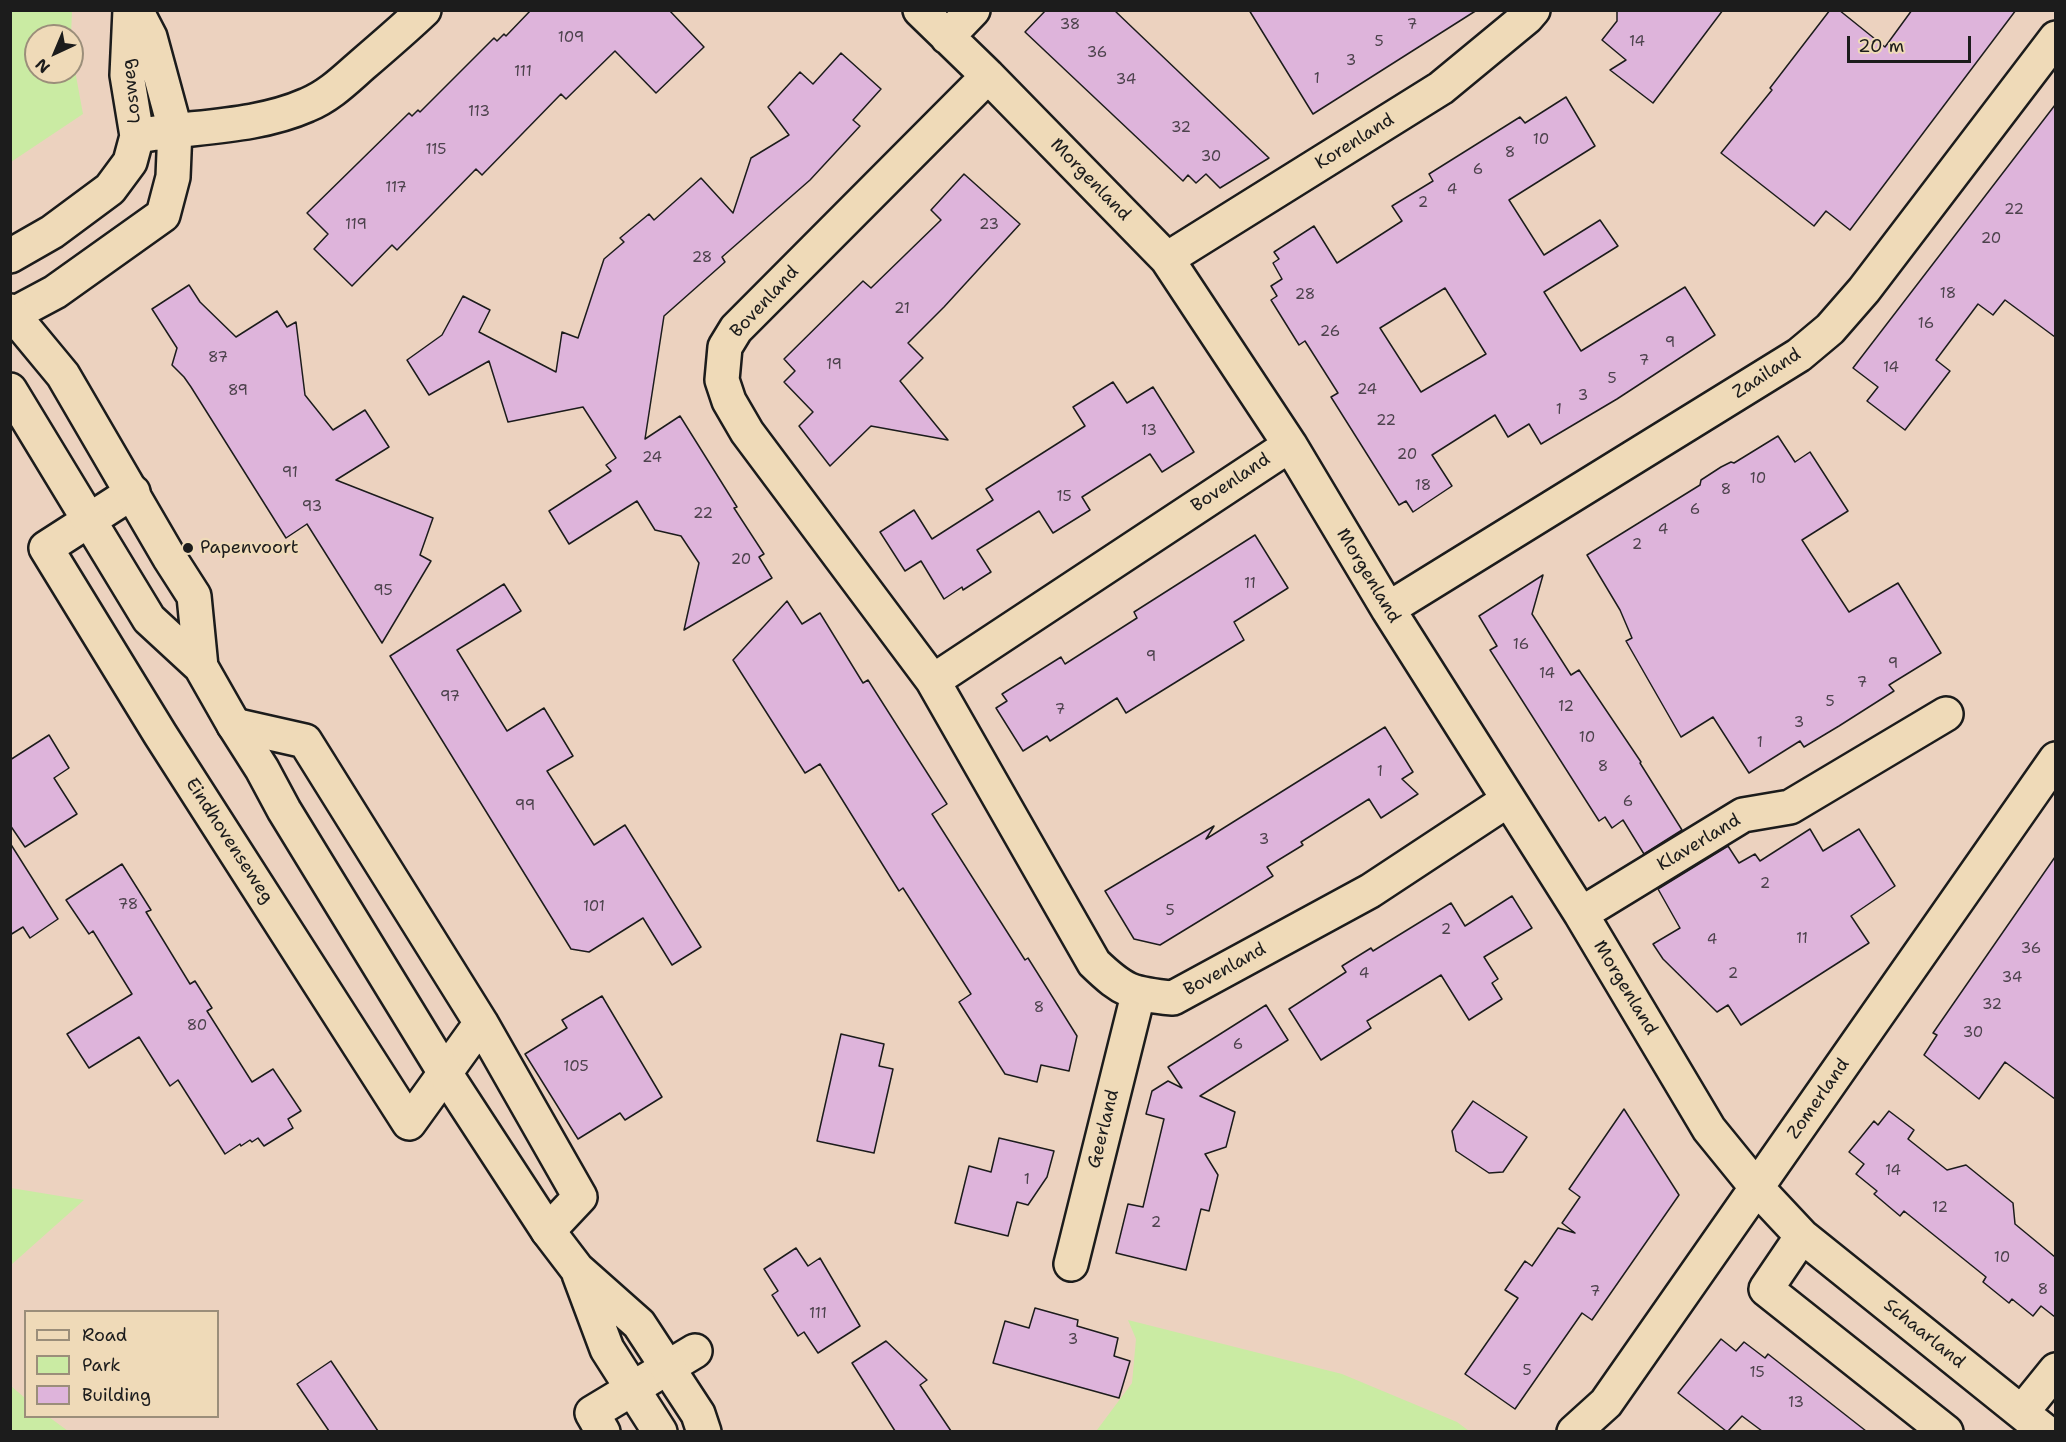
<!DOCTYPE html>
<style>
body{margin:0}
#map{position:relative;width:2066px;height:1442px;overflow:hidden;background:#ecd2bf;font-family:"Shantell Sans",sans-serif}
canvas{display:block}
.frame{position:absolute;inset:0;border:12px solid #1c1c1c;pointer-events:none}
.legend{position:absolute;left:24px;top:1310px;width:195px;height:108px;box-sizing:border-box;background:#efdab8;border:2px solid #9b8e7a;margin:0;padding:8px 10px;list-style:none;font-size:18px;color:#1c1c1c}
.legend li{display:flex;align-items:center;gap:12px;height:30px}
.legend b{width:30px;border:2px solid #9b8e7a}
.north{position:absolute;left:24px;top:24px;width:60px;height:60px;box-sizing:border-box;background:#efdab8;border:2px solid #9b8e7a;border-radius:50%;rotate:224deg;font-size:16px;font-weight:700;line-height:24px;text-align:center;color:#1c1c1c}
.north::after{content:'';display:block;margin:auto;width:21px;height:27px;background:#1c1c1c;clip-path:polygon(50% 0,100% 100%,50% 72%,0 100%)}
.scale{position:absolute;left:1847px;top:36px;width:124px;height:27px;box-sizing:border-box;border:3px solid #1c1c1c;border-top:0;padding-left:8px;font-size:18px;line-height:21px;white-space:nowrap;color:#1c1c1c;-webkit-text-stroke:4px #efdab8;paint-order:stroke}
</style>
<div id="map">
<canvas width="2066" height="1442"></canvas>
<div class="frame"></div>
<ul class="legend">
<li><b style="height:8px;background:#efdab8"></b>Road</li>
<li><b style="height:16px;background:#caeba3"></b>Park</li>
<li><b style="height:16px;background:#deb4db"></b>Building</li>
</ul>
<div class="north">N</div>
<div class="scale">20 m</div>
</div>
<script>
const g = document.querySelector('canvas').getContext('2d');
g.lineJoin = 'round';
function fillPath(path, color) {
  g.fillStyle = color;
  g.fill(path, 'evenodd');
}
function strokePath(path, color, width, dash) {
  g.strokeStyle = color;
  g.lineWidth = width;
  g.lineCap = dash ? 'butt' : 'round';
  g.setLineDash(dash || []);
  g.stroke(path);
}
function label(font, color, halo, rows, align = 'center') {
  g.font = font + ' "Shantell Sans",sans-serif';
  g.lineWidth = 4.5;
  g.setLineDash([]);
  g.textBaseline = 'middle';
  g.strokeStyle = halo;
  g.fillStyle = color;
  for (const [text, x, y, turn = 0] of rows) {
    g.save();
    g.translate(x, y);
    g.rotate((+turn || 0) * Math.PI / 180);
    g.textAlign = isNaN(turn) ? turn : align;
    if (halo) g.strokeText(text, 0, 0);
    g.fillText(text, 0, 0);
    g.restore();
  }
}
fillPath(new Path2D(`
 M11,10L72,11L71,36H36V72H72V54L83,114L11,162Z
 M11,1188L84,1200L11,1265L10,1188Z
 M1128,1320L1342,1374L1457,1422L1469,1431H1099L1097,1430L1132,1383L1136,1339Z
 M11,1386L25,1398L26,1416L49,1417L68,1431H11Z`), '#caeba3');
const building = new Path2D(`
 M531,10H669L704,47L656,93L615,51L566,99L561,94L482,175L476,169L397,250L392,245L352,286L314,249L328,234L307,213L409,113L412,116L418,110L420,112L494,38L497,41L504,34L506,36Z
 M1046,10H1114L1269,158L1220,188L1206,174L1196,183L1188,175L1183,181L1025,32Z
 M1249,10H1477L1313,114Z
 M1617,10H1723L1653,103L1610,70L1626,60L1602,40L1617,21Z
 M1830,10H1839L1885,47L1912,10H2016L1850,230L1826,211L1814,226L1721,153L1772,90L1770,88Z
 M841,53L881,89L853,120L860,126L810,180L722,257L725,262L664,316L645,439L680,416L737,507L734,508L764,554L759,557L772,578L684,630L699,563L681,536L655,530L637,501L569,544L549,511L611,471L606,465L616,458L583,407L508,422L489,361L429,395L407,360L442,335L463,296L490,310L479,332L556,372L562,332L578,338L604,259L624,242L620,238L649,214L654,220L701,178L733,213L751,158L789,135L768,107L800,72L813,84Z
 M1566,97L1595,146L1509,200L1544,255L1600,220L1618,246L1544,292L1581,351L1685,287L1715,335L1617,399L1541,444L1529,424L1508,437L1495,415L1432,455L1452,486L1413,512L1406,501L1399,505L1331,397L1338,393L1305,341L1299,345L1271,300L1277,296L1271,286L1282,279L1273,263L1279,259L1274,252L1314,226L1337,263L1402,221L1392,206L1433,181L1429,174L1520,117L1525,123ZM1445,288L1486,354L1421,392L1380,328Z
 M2055,105V337L2005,300L1993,315L1978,304L1936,360L1950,371L1905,430L1867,401L1878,387L1853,368Z
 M964,174L1020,224L944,307L908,343L923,358L900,381L948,440L871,426L830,466L799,426L813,412L784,382L795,371L784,359L863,281L871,288L941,220L931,210Z
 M189,285L200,302L236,337L277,311L287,327L296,322L305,395L333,430L365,410L389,447L336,480L433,518L420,555L431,561L382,643L307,524L286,538L191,387L184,377L172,365L177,348L152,309Z
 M1113,382L1127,403L1153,387L1194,452L1162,472L1150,454L1082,497L1090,510L1053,533L1039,511L977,550L991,572L963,590L962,587L944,599L921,561L905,571L880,532L914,510L932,539L993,500L986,489L1085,426L1073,407Z
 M1778,436L1795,462L1810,452L1848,511L1802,540L1849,612L1898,583L1941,653L1889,685L1894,691L1839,726L1804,747L1800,741L1749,773L1713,717L1681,737L1626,641L1632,638L1620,610L1587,555L1700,485L1701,480L1721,467L1731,462L1734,463Z
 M1255,535L1288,588L1234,622L1244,640L1126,713L1117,698L1050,741L1047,736L1023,751L996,708L1007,701L1002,694L1061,657L1065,664L1137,618L1134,612Z
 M1543,575L1532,614L1571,675L1579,670L1641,762L1640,763L1682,830L1644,854L1623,820L1612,828L1605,817L1599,821L1490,650L1497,646L1479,616Z
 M504,584L521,611L457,650L507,731L544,708L573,756L547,771L594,845L625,825L701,947L672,965L643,918L589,952L571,949L390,656Z
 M787,601L802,624L820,613L863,683L868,680L947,804L932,814L1025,960L1028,958L1077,1036L1069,1071L1041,1065L1037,1082L1005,1074L959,1002L971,994L903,888L899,891L820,764L805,773L733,660Z
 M1385,727L1413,772L1402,779L1418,794L1381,818L1369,799L1301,842L1303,845L1267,867L1273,876L1160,945L1134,939L1105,891L1214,826L1206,839Z
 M49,735L69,768L54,778L77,814L25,847L10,825V760Z
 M1810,829L1823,851L1859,829L1895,886L1851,916L1869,943L1741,1025L1728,1005L1717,1012L1663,959L1653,944L1680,928L1658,889L1728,846L1739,863L1755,854L1760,861Z
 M10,843L58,919L30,938L23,927L10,935Z
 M2055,857V1099L2005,1062L1979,1099L1924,1055L1937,1035L1933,1033Z
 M122,864L151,910L146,912L190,984L195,981L212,1008L207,1011L252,1082L273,1069L301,1111L288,1119L293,1128L264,1146L258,1138L252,1142L250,1140L241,1146L240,1144L225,1154L178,1080L170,1086L139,1037L89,1068L67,1034L132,994L93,931L89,934L66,900Z
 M1512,896L1532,928L1484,957L1498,979L1492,983L1502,999L1469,1020L1441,975L1367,1021L1371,1028L1321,1060L1289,1009L1346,972L1342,966L1371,948L1373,951L1451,903L1465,926Z
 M602,996L662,1097L625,1120L620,1113L578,1139L525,1054L567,1028L562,1020Z
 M1266,1005L1288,1040L1200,1096L1235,1112L1226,1147L1205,1154L1218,1175L1209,1211L1201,1209L1186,1270L1116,1253L1128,1204L1143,1207L1164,1119L1146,1114L1152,1091L1168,1081L1182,1088L1168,1067Z
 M841,1034L884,1044L879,1066L893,1069L874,1153L817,1141Z
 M1473,1101L1527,1137L1503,1172L1489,1173L1456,1151L1452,1131Z
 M1624,1109L1679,1195L1592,1320L1582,1313L1515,1409L1465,1374L1518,1298L1505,1290L1525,1261L1532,1266L1558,1228L1575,1233L1562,1223L1580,1197L1569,1189Z
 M1889,1111L1914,1130L1908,1139L1947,1170L1966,1165L2013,1203L2015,1224L2055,1257V1317L2041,1306L2033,1316L2012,1299L2009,1303L1983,1282L1986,1277L1904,1211L1900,1216L1874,1194L1877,1191L1856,1174L1864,1164L1849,1152L1874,1121L1878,1125Z
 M999,1138L1054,1151L1047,1177L1028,1205L1017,1202L1008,1236L955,1223L969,1166L991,1172Z
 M796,1248L808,1266L820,1258L860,1326L818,1353L804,1332L798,1336L772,1295L778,1291L764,1269Z
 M1035,1308L1078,1320L1077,1326L1118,1338L1114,1356L1130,1361L1119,1398L993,1363L1005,1321L1029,1328Z
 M1721,1339L1736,1351L1744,1342L1765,1358L1768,1354L1866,1431H1762L1742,1416L1728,1431H1726L1678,1393Z
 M886,1341L927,1380L920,1385L951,1431H895L852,1363Z
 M331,1361L378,1431H329L297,1384Z`);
fillPath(building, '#deb4db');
strokePath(building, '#1c1c1c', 1.5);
const minor = new Path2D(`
 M920,10L988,76L1167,259L1290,445L1388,609L1581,914L1709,1129L1757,1188L1802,1236L2046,1432
 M947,37L973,10
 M988,76L736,329L725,347L722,380L729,401L747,432L933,681L1094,963C1124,992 1132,994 1173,998L1370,891L1508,800
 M137,136C193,126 255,128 307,105C329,96 345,80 362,65C383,47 404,29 424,10
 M10,256L52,232L110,189L130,162L137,136L127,75L130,10
 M1167,259L1441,88L1527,17L1533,10
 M10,316L55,292L163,215L173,177L175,129L150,37L136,10
 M133,492L46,548L160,734L409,1123L481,1023
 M1388,609L1799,355L1830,329L1864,290L2056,38
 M933,681L1290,445
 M234,725L305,741L481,1023L580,1197L548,1231
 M1581,914L1743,815L1790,807L1946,714
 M1802,1236L1766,1289L1946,1432
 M1071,1264L1138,995
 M2022,1412L2056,1370
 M603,1432L592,1413L695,1351
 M1574,1432L1606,1403L2056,759`);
const major = new Path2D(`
 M10,311L63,375L169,557L194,596L201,667
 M10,390L149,619L201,667L234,725L262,769L284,810L445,1073L548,1231L577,1269L639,1324L698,1414L704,1432
 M579,1274L607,1349L660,1432`);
strokePath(minor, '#1c1c1c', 38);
strokePath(major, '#1c1c1c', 38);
strokePath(minor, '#efdab8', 33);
strokePath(major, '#efdab8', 33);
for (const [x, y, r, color] of [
 [188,548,6,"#1c1c1c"]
]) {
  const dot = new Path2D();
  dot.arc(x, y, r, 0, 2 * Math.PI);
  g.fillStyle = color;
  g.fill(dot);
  strokePath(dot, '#efdab8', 2);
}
label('15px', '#4c424c', null, [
 ["38",1070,25],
 ["7",1412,25],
 ["109",571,38],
 ["5",1379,42],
 ["14",1637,42],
 ["36",1097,53],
 ["3",1351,61],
 ["111",523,72],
 ["1",1317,79],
 ["34",1126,80],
 ["113",479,112],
 ["32",1181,128],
 ["10",1541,140],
 ["115",436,150],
 ["8",1510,153],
 ["30",1211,157],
 ["6",1478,170],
 ["117",396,188],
 ["4",1452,190],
 ["2",1423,203],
 ["22",2014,210],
 ["119",356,225],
 ["23",989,225],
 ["20",1991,239],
 ["28",702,258],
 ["18",1948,294],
 ["28",1305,295],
 ["21",902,309],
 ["16",1926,324],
 ["26",1330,332],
 ["9",1670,343],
 ["87",218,358],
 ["7",1644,361],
 ["19",834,365],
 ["14",1891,368],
 ["5",1612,379],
 ["24",1367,390],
 ["89",238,391],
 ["3",1583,396],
 ["1",1559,410],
 ["22",1386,421],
 ["13",1149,431],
 ["20",1407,455],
 ["24",652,458],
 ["91",290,473],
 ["10",1758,479],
 ["18",1423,486],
 ["8",1726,490],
 ["15",1064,497],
 ["93",312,507],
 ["6",1695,510],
 ["22",703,514],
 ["4",1663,530],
 ["2",1637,545],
 ["20",741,560],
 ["11",1250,584],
 ["95",383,591],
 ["16",1521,645],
 ["9",1151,657],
 ["9",1893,664],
 ["14",1547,674],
 ["7",1862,683],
 ["97",450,697],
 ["5",1830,702],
 ["12",1566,707],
 ["7",1060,710],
 ["3",1799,723],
 ["10",1587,738],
 ["1",1760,743],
 ["8",1603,767],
 ["1",1380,772],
 ["6",1628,802],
 ["99",525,806],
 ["3",1264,840],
 ["2",1765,884],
 ["78",128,905],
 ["101",594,907],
 ["5",1170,911],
 ["2",1446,930],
 ["11",1802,939],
 ["4",1712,940],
 ["36",2031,949],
 ["4",1364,974],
 ["2",1733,974],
 ["34",2012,978],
 ["32",1992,1005],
 ["8",1039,1008],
 ["80",197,1026],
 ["30",1973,1033],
 ["6",1238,1045],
 ["105",576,1067],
 ["14",1893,1171],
 ["1",1027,1180],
 ["12",1940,1208],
 ["2",1156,1223],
 ["10",2002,1258],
 ["8",2043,1290],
 ["7",1595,1292],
 ["111",818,1314],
 ["3",1073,1340],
 ["5",1527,1371],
 ["15",1757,1373],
 ["13",1796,1403]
]);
label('18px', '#1c1c1c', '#efdab8', [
 ["Losweg",132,91,-96],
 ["Korenland",1355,142,-32],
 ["Morgenland",1090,180,46],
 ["Bovenland",765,302,-47],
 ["Zaailand",1767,374,-33],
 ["Bovenland",1231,483,-34],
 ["Morgenland",1368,576,59],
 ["Eindhovenseweg",229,841,57],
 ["Klaverland",1699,843,-31],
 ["Bovenland",1225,970,-29],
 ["Morgenland",1625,988,59],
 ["Zomerland",1819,1099,-55],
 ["Geerland",1104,1129,-76],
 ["Schaarland",1924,1334,39]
]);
label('18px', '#1c1c1c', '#efdab8', [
 ["Papenvoort",200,548]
], 'left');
</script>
